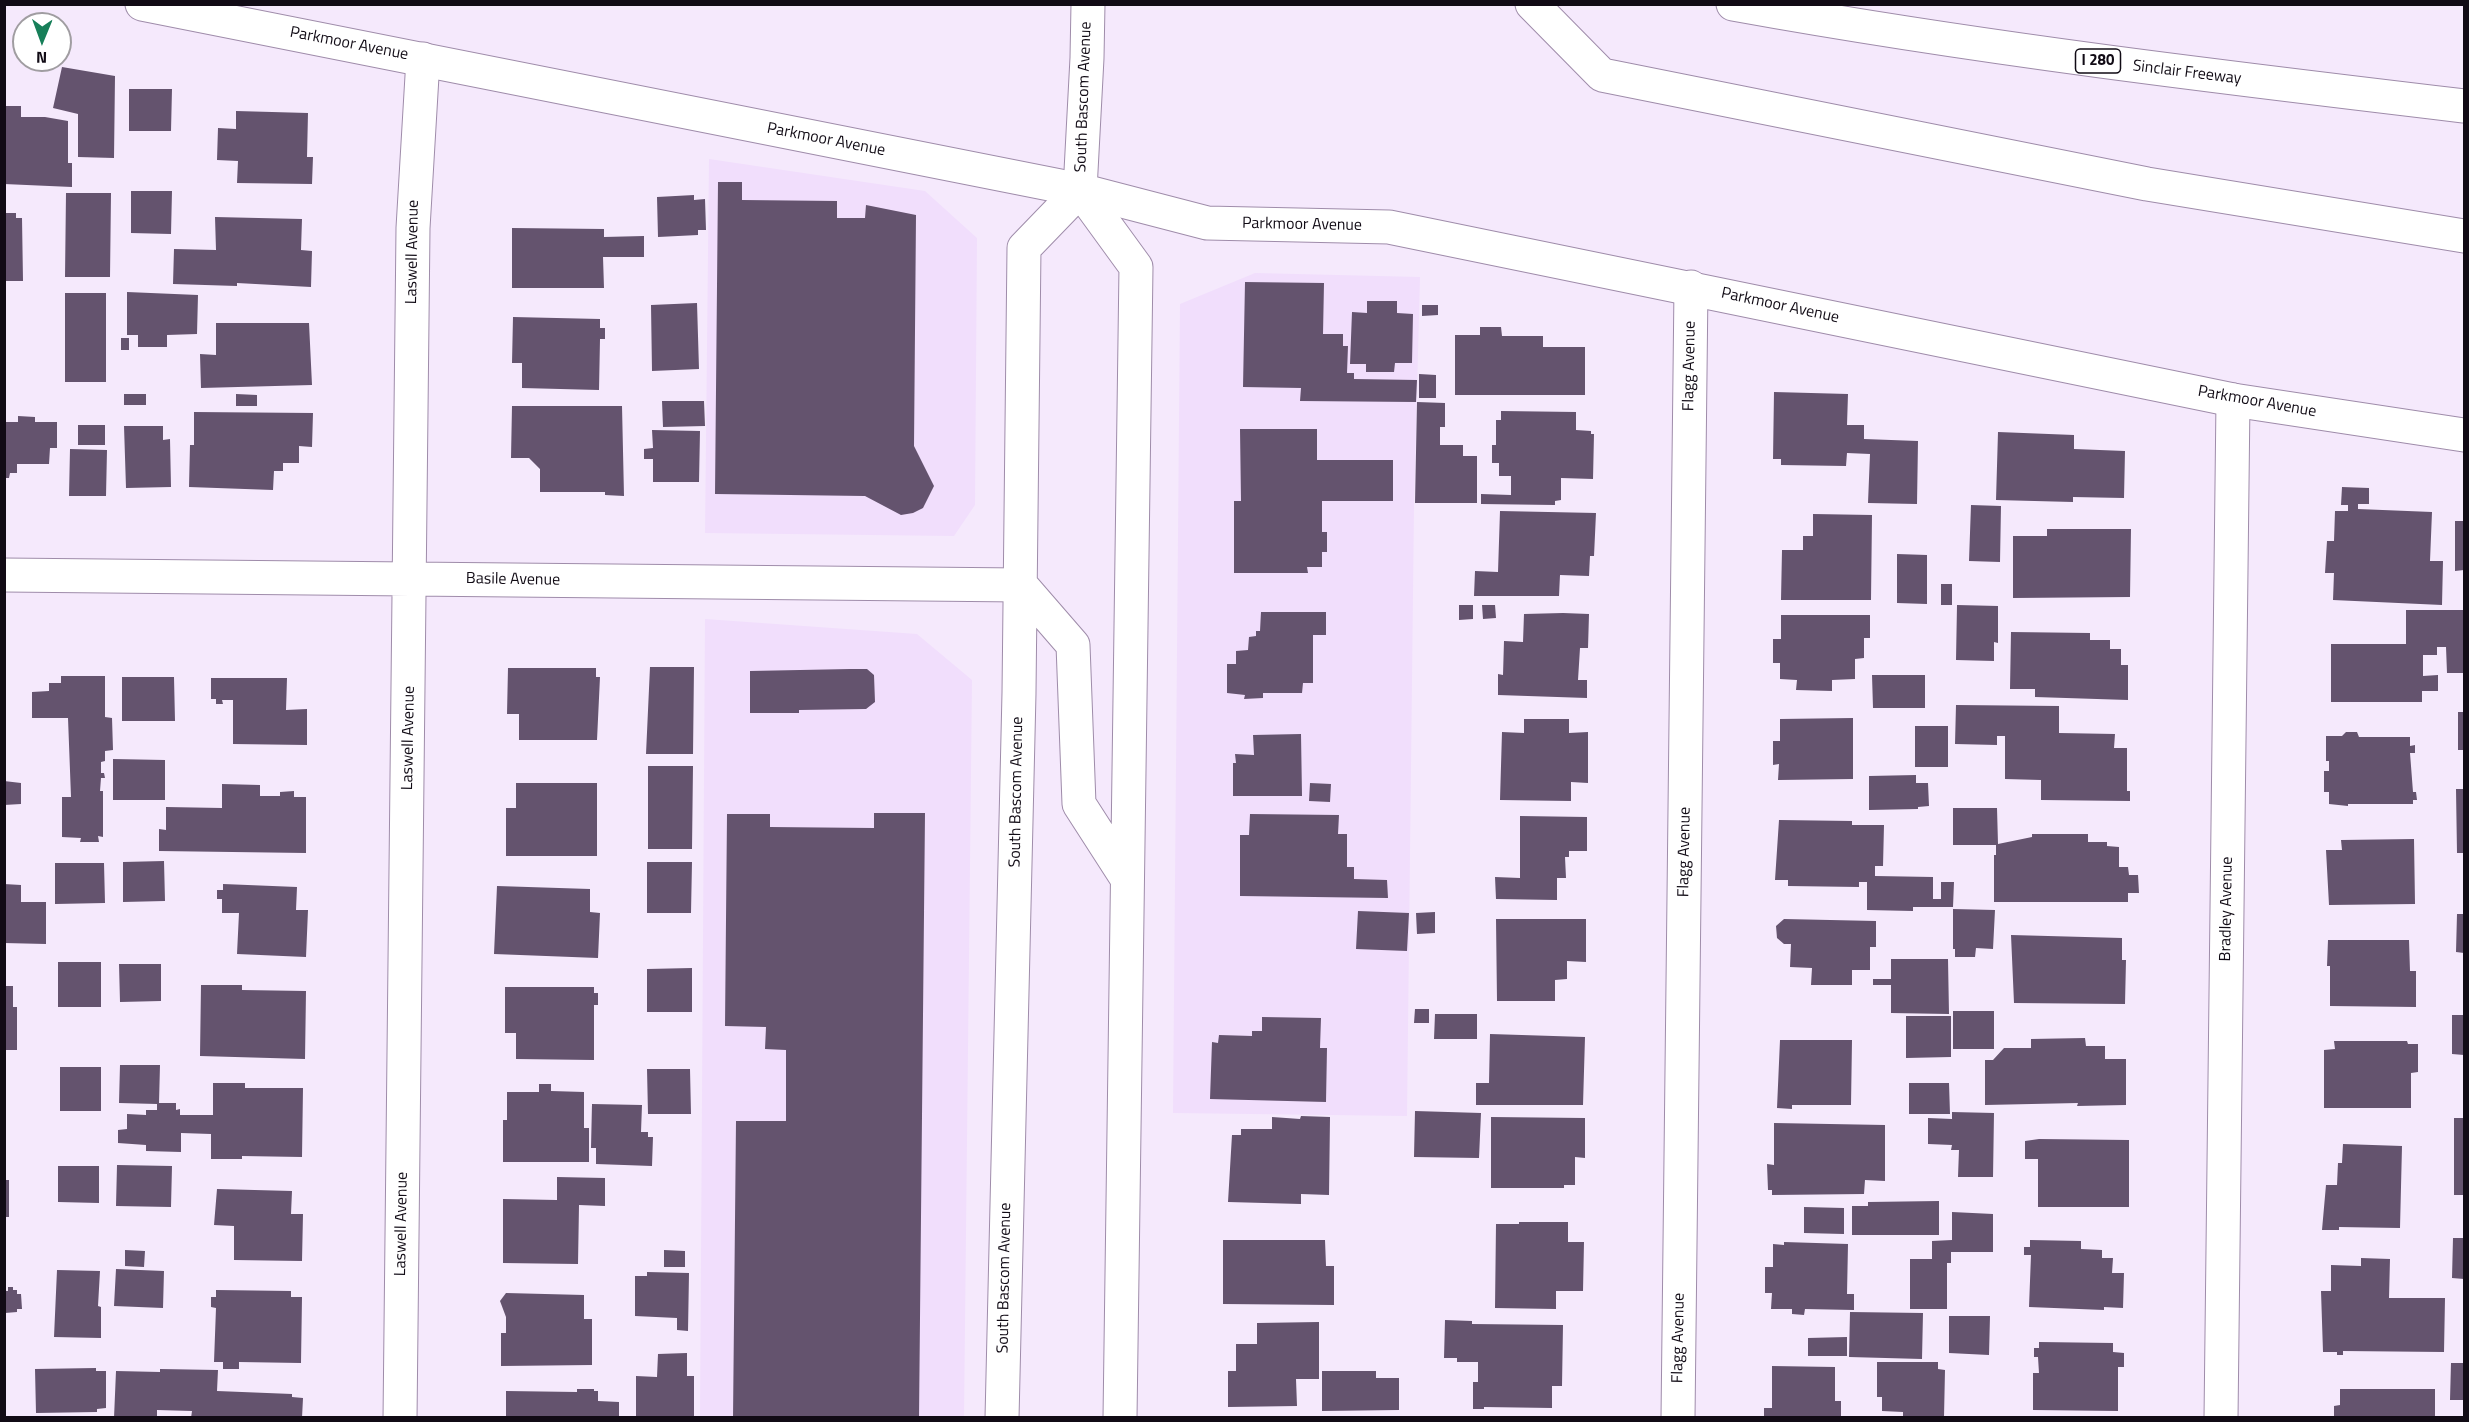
<!DOCTYPE html>
<style>
body{margin:0}
#map{position:relative;width:2469px;height:1422px;overflow:hidden;background:#f5e9fc;font-family:"Titillium Web",sans-serif}
canvas{display:block}
.frame{position:absolute;inset:0;border:6px solid #110b15;pointer-events:none}
.north{position:absolute;left:12px;top:12px;width:60px;height:60px;box-sizing:border-box;background:#fff;border:2px solid #a09da1;border-radius:50%;rotate:181deg;font-size:16px;font-weight:700;line-height:24px;text-align:center;color:#110b15}
.north::after{content:'';display:block;margin:auto;width:21px;height:27px;background:#177f59;clip-path:polygon(50% 0,100% 100%,50% 72%,0 100%)}
</style>
<div id="map">
<canvas width="2469" height="1422"></canvas>
<div class="frame"></div>
<div class="north">N</div>
</div>
<script>
const g = document.querySelector('canvas').getContext('2d');
g.lineJoin = 'round';
function fillPath(path, color) {
  g.fillStyle = color;
  g.fill(path, 'evenodd');
}
function strokePath(path, color, width, dash) {
  g.strokeStyle = color;
  g.lineWidth = width;
  g.lineCap = dash ? 'butt' : 'round';
  g.setLineDash(dash || []);
  g.stroke(path);
}
function label(font, color, halo, rows, align = 'center') {
  g.font = font + ' "Titillium Web",sans-serif';
  g.lineWidth = 6;
  g.setLineDash([]);
  g.textBaseline = 'middle';
  g.strokeStyle = halo;
  g.fillStyle = color;
  for (const [text, x, y, turn = 0] of rows) {
    g.save();
    g.translate(x, y);
    g.rotate((+turn || 0) * Math.PI / 180);
    g.textAlign = isNaN(turn) ? turn : align;
    if (halo) g.strokeText(text, 0, 0);
    g.fillText(text, 0, 0);
    g.restore();
  }
}
fillPath(new Path2D(`
 M709,159L925,191L977,238L975,505L954,536L705,533Z
 M1255,273L1420,277L1414,506L1407,1116L1173,1113L1180,304Z
 M705,619L917,634L972,680L964,1417L700,1418Z`), '#f1defc');
fillPath(new Path2D(`
 M62,67L115,76L114,158L78,157V114L53,108Z
 M129,89H172L171,131H129Z
 M4,106H21V117H45L68,121V163H72V187L4,184Z
 M236,111L308,113L307,157H313L312,184L237,183L238,161L217,160L218,128L236,129Z
 M718,182H742V200L837,201V218H865L866,205L916,215L914,446L934,486L923,508L913,513L901,515L865,496L715,494Z
 M131,191H172L171,234L131,233Z
 M66,193H111L110,277H65Z
 M694,195V200L705,199L706,230H698V235L658,237L657,197Z
 M4,213H16V218H22L23,281H4Z
 M215,217L302,219L301,250L312,251L311,287L237,283V286L173,284L174,249L216,250Z
 M512,228L604,229V237L644,236V257H603L604,288H512Z
 M1245,282L1324,283L1323,334H1343V346H1348L1347,373H1354V379L1417,380L1416,402L1300,401L1301,388L1243,387Z
 M127,292L198,295L197,334L167,335V347H138V335H127Z
 M65,293H106V382H65Z
 M1367,301H1397V313L1413,314L1412,363H1395L1394,372H1366V364H1350L1352,312L1367,313Z
 M697,303L699,369L652,371L651,305Z
 M1422,305H1438V315L1422,316Z
 M513,317L600,319V328H605V339H600L599,390L522,388V363H512Z
 M216,323H309L312,385L201,388L200,354L216,355Z
 M1480,327H1501L1502,336H1543V347H1585V395H1455V335H1480Z
 M121,338H129V350H121Z
 M1419,374L1436,375V398H1419Z
 M1774,392L1848,394L1847,425H1864V439L1918,441L1917,504L1868,503L1870,454L1847,453L1846,466L1781,465V459H1773Z
 M124,394H146V405H124Z
 M236,394L257,395V406H236Z
 M662,401H704L705,426L663,427Z
 M1417,402L1445,403V427H1440V445H1463V456H1477V503H1415Z
 M512,406H622L624,496L605,495V492H540V469L529,458H511Z
 M1501,411L1576,412V430L1591,431V434H1594L1593,479L1561,478V500L1555,501V505L1481,504V494L1511,495V476H1499V463H1492V445H1496V420H1501Z
 M194,412L313,413L312,447L299,446V463H283V471H274L273,490L189,487L190,445H194Z
 M18,416L35,417V422H57V448H50L49,464H17V473H10L9,478H4V422H18Z
 M78,425H105V445H78Z
 M124,426H163V440L170,439L171,487L126,488Z
 M1240,429H1317V460H1393V501H1322V532H1327V552H1322V567H1307L1308,573H1234V501H1241Z
 M652,430L700,431L699,482H653V459H644V449L653,448Z
 M1998,432L2074,435V449L2125,451L2124,498L2073,497V502L1996,500Z
 M70,449L107,450L106,496H69Z
 M2342,487L2369,488V504H2358V509L2432,512L2430,561H2443L2442,605L2333,600L2334,573H2325L2327,541H2334L2335,511H2348V505H2341Z
 M1971,505L2001,506L2000,562L1969,561Z
 M1500,511L1596,513L1594,556H1590L1589,576L1560,575L1559,596H1474L1475,571L1498,572Z
 M1813,514L1872,515L1871,600H1781L1782,550H1803V536H1813Z
 M2455,521H2464V570L2455,571Z
 M2047,529H2131L2130,597L2013,598V536H2047Z
 M1897,554L1927,555V604L1897,603Z
 M1941,584H1952V605H1941Z
 M1459,605H1473V619L1459,620Z
 M1482,605H1495L1496,618L1483,619Z
 M1957,605L1998,606V643L1994,642V661L1956,660Z
 M2406,610H2464V673H2447L2446,647H2437V655H2423V676L2438,675V691H2422V702H2331V644H2406Z
 M1261,612H1326V635H1313V683H1303L1302,693H1263V698L1244,699L1245,695L1227,693V664H1236V651L1248,650L1249,637L1256,636V631H1260Z
 M1563,613L1589,614L1588,648H1580L1578,680H1587V698L1498,695V674L1503,675L1504,641L1523,642L1524,614Z
 M1781,615H1870V638H1864V658L1855,659V679L1832,680V691L1796,690L1797,680L1780,679V663H1773V639H1781Z
 M2011,632L2090,633V640H2110V649H2121V665H2128V700L2035,697V689H2010Z
 M650,667H694L693,754H646Z
 M508,668H596V677H600L597,740H519V714H507Z
 M850,669H867L874,675L875,702L866,709L799,710V713H750V671Z
 M1872,675H1925V708H1873Z
 M61,676H105V717L112,718L113,750L105,751V761L101,762V773H104L105,778H101L100,791H103V837L98,836L99,842H80L81,838L62,837V797H71L68,718H32V692L49,691V683H61Z
 M122,677H174L175,721H122Z
 M211,678H287L286,710L307,709V745L233,744V700H222L223,704H216V699H211Z
 M1956,705L2059,706V733L2115,734L2114,748H2127V791H2130V801L2041,800V780L2005,779V736H1997V745L1955,744Z
 M2458,712H2464V750H2458Z
 M1853,718V779L1778,780L1779,764L1773,765V741H1780V719Z
 M1524,719H1569V733L1588,732V783L1571,782V801L1500,800L1502,732L1524,733Z
 M1915,726H1948V767H1915Z
 M2346,732H2357L2359,737H2410V746L2415,745V753H2410L2413,792H2416L2417,800H2413V804H2348V806L2329,804V792H2324V771H2329V761H2326V736H2342Z
 M1301,734L1302,796H1233V763H1236L1235,754L1254,755L1253,735Z
 M113,759L165,760V800H113Z
 M648,766H693L692,849H648Z
 M1916,775V783H1928L1929,806L1918,807V809L1869,810V776Z
 M4,781L21,783V804L4,805Z
 M516,783H597V856H506V808H516Z
 M1310,783L1331,784L1330,802L1309,801Z
 M222,784L260,785V796H280V792L294,791V797H306V853L159,851V829L166,830V807L222,808Z
 M2456,789H2464V853H2457Z
 M1953,808H1997L1998,844L2032,837V834H2088V842H2107V846L2119,847V867H2128L2129,875H2138L2139,893H2128V902H1994V855H1996V845H1953Z
 M874,813H925L919,1418H733L736,1121H786V1050L765,1049L766,1027L725,1026L727,814H770V827L874,828Z
 M1250,814L1339,815L1338,834H1347V867H1354V879L1387,880L1388,898L1240,896V835H1249Z
 M1520,816L1587,817V851H1569V857H1565L1566,878H1557V900L1496,899L1495,877L1520,878Z
 M1779,820L1852,821V825H1884L1883,866H1875V876L1933,877V899H1941V882H1954L1953,907H1913V911L1867,910V882H1859V887L1788,886V880H1775Z
 M2414,839L2415,904L2329,905L2326,850H2342L2341,840Z
 M164,861L165,901L123,902V862Z
 M647,862H692L691,913H647Z
 M55,863H104L105,903L55,904Z
 M4,884L21,885V902H46V944L4,943Z
 M223,884L297,887L296,910H308L306,957L237,954L239,913H222V899H217V890H223Z
 M497,886L590,889V912L600,913L598,958L494,954Z
 M1953,909L1995,910L1993,949L1976,948L1975,957H1955V949H1953Z
 M1358,911L1409,913L1407,951L1356,949Z
 M1435,912V933L1417,934L1416,913Z
 M2457,914H2464V953L2456,952Z
 M1496,919H1586V962L1567,961V979L1555,980V1001H1497Z
 M1784,919L1876,921V947H1870V970H1852V985H1811L1812,968L1790,967L1791,944H1784L1777,938L1776,926Z
 M2011,935L2122,938V960H2126L2125,1004L2014,1003Z
 M2328,940H2409L2410,971H2416V1007L2330,1006V966H2327Z
 M1891,959H1948L1949,1014L1891,1013V985H1873V979H1891Z
 M58,962H101V1007H58Z
 M119,964H161V1001L120,1002Z
 M692,968V1012H647V969Z
 M201,985H242V990L306,991L305,1059L200,1056Z
 M4,986H13V1007H17V1050H4Z
 M505,987H594V993H598V1005H594V1060L516,1059V1033H505Z
 M1415,1009H1429V1023H1414Z
 M1953,1011H1994V1049H1953Z
 M1435,1014H1477V1039H1434Z
 M2452,1015H2464V1055L2452,1054Z
 M1906,1016H1951V1057L1906,1058Z
 M1262,1017L1321,1018L1320,1048H1327L1326,1102L1210,1099L1212,1042L1218,1043L1219,1035L1252,1036V1031H1262Z
 M1490,1034L1585,1037L1583,1105H1476V1083H1489Z
 M2085,1038L2086,1046H2105V1059H2126V1105L2077,1106L2078,1103L1985,1105V1060H1993L2004,1048H2031V1039Z
 M1780,1040H1852L1851,1105H1792V1109L1777,1108Z
 M2334,1041H2407L2408,1044H2418V1072L2411,1073V1108H2324V1050L2335,1049Z
 M120,1065H160L159,1103H176V1110L180,1109V1115H213V1083H245V1088H303L302,1157L242,1156V1159H211V1134L181,1133V1152L146,1151V1145L118,1143V1130L127,1129V1114L146,1115V1110H157V1104L119,1103Z
 M60,1067H101V1111H60Z
 M647,1069H690L691,1114H648Z
 M1909,1083H1949L1950,1114H1909Z
 M539,1084H551V1091L584,1092V1128H589V1162H503V1120H507V1092H539Z
 M592,1104L642,1105L641,1132H648V1137H653L652,1166L596,1164V1148H591Z
 M1415,1111L1481,1113L1479,1158L1414,1157Z
 M1952,1112L1994,1113L1993,1177H1958L1959,1150H1951L1952,1145L1928,1144V1118L1952,1119Z
 M1301,1116L1330,1117L1329,1195L1301,1194V1204L1228,1202L1232,1135H1241V1129H1272V1117L1300,1119Z
 M1491,1117L1585,1118V1158L1575,1157V1185H1564V1188H1491Z
 M2454,1118H2464V1195H2454Z
 M1774,1123L1885,1125V1181L1865,1180L1864,1194L1772,1195V1190H1768L1767,1164L1774,1165Z
 M2039,1139L2129,1140V1207H2038V1159H2025V1141Z
 M2343,1144L2402,1146L2400,1228L2339,1227V1230H2322L2326,1185H2337L2338,1163H2342Z
 M117,1165L172,1166L171,1207L116,1206Z
 M58,1166H99V1203L58,1202Z
 M557,1177L605,1178V1206L579,1205L578,1264L503,1263V1199L557,1200Z
 M4,1180H9V1217H4Z
 M217,1189L292,1191L291,1214H303L302,1261L234,1260V1226L214,1225Z
 M1939,1201V1235H1852V1206H1868V1202Z
 M1804,1207L1844,1208V1234L1804,1233Z
 M1952,1212L1993,1214V1252H1951V1263H1947V1309H1910V1259H1932V1241L1952,1240Z
 M1519,1222H1568V1242H1584L1583,1291H1556V1309L1495,1308L1496,1224H1519Z
 M2453,1238H2464V1279L2452,1278Z
 M1223,1240H1325L1326,1266H1334V1305L1223,1304Z
 M2030,1240L2081,1241V1249L2102,1250V1258H2113L2112,1273H2124L2123,1308L2104,1307V1310L2029,1307L2031,1255H2024V1247H2030Z
 M1784,1242L1848,1244L1847,1294H1854V1310L1805,1309L1804,1315L1792,1314V1309H1771L1772,1293H1765V1267H1773V1244L1784,1245Z
 M125,1250L145,1251L144,1267L125,1266Z
 M664,1250L685,1251V1267H664Z
 M2361,1258L2390,1259L2389,1298H2445L2444,1352L2343,1351V1355H2337V1352H2323L2321,1291H2331V1265L2361,1266Z
 M116,1269L164,1271L163,1308L114,1306Z
 M57,1270L100,1271L98,1306L101,1307V1338L54,1337Z
 M647,1272L689,1273L688,1331L677,1330V1318L635,1316V1276H647Z
 M8,1287H13V1290H17V1294H21L22,1309H17V1312L5,1313V1291H8Z
 M216,1290L291,1291V1297H302L301,1363L239,1362V1369H223V1362H214L216,1308L211,1307V1297H216Z
 M506,1293L584,1295V1319H592V1365L501,1366V1333H506V1317L500,1301Z
 M1850,1312L1923,1313L1922,1359L1849,1357Z
 M1949,1316H1990L1989,1355L1949,1353Z
 M1445,1320L1472,1321V1324L1563,1325L1562,1386H1552V1408L1484,1407V1409H1473V1382H1478V1362H1457V1358H1444Z
 M1319,1322V1379H1296L1297,1406L1228,1407V1371H1236V1344H1257V1323Z
 M1847,1337V1356H1808V1338Z
 M2039,1342L2113,1343V1352L2124,1353V1367H2118V1411L2033,1410V1373H2039L2038,1357H2034V1348H2039Z
 M687,1353V1376H694V1418H636V1376L657,1377L658,1354Z
 M1877,1362H1938V1369L1945,1370L1944,1417H1903V1412L1882,1411V1397H1877Z
 M2451,1363H2464V1400H2450Z
 M1772,1366L1835,1367V1401H1841V1418H1764V1408H1772Z
 M96,1368V1371H106V1408L97,1409V1412L36,1413L35,1369Z
 M160,1369L218,1370L217,1391L292,1394V1397L303,1398L302,1418H191L192,1411L157,1410V1418H114L116,1371L160,1372Z
 M1322,1371H1376V1378H1399V1410L1322,1411Z
 M577,1389H594V1391H598V1401L619,1402V1418H506V1391L577,1392Z
 M2340,1389H2435V1418H2334V1406L2340,1405Z`), '#64536e');
const street = new Path2D(`
 M4,575L1021,585
 M400,1418L413,228L423,59
 M1678,1418L1691,287
 M2221,1418L2233,400`);
const secondary = new Path2D(`
 M142,4L1080,190L1207,223L1389,227L2233,400L2464,435`);
const primary = new Path2D(`
 M1088,4L1087,58L1080,190L1136,267L1120,1418
 M1021,585L1073,645L1079,804L1126,877
 M1002,1418L1019,693L1024,248L1080,190`);
const highway = new Path2D(`
 M1532,4L1602,75L2147,184L2464,236
 M1733,4C1976,48 2220,77 2464,106`);
strokePath(street, '#9f8caa', 35);
strokePath(secondary, '#9f8caa', 35);
strokePath(primary, '#9f8caa', 35);
strokePath(highway, '#9f8caa', 35);
strokePath(street, '#fff', 33);
strokePath(secondary, '#fff', 33);
strokePath(primary, '#fff', 33);
strokePath(highway, '#fff', 33);
for (const [x, y, w] of [
 [2098,61,45]
]) {
  const box = new Path2D();
  box.roundRect(x - w / 2, y - 12, w, 24, 4.5);
  g.fillStyle = '#fff';
  g.fill(box);
  strokePath(box, '#110b15', 1.5);
}
label('bold 15px', '#110b15', null, [
 ["I 280",2098,61]
]);
label('16px', '#110b15', '#fff', [
 ["Parkmoor Avenue",349,44,11],
 ["Sinclair Freeway",2187,73,7],
 ["South Bascom Avenue",1084,97,-88],
 ["Parkmoor Avenue",826,140,11],
 ["Parkmoor Avenue",1302,225,1],
 ["Laswell Avenue",413,252,-89],
 ["Parkmoor Avenue",1780,306,12],
 ["Flagg Avenue",1690,366,-89],
 ["Parkmoor Avenue",2257,402,10],
 ["Basile Avenue",513,580,1],
 ["Laswell Avenue",409,738,-89],
 ["South Bascom Avenue",1017,792,-89],
 ["Flagg Avenue",1685,852,-89],
 ["Bradley Avenue",2227,909,-89],
 ["Laswell Avenue",402,1224,-89],
 ["South Bascom Avenue",1005,1278,-89],
 ["Flagg Avenue",1679,1338,-89]
]);
</script>
